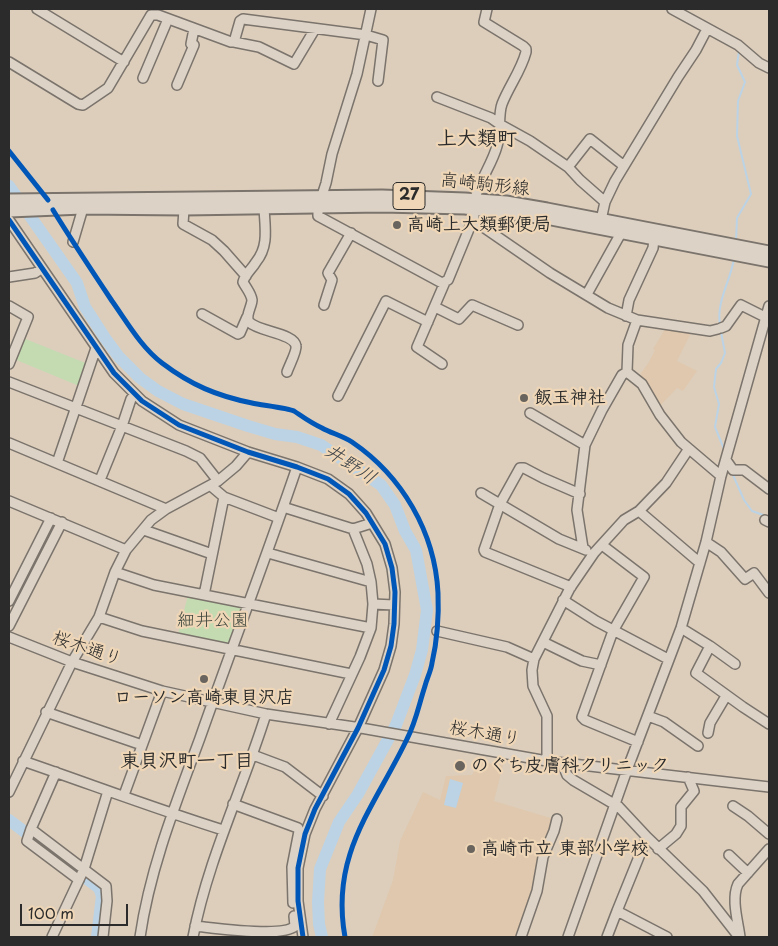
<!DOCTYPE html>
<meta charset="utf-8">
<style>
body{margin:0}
#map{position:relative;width:778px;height:946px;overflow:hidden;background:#ddcebc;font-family:"Playpen Sans",sans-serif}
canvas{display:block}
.frame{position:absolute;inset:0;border:10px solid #2b2b2b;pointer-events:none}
.scale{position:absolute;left:20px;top:904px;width:108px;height:22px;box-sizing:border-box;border:2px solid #2b2b2b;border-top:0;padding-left:6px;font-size:15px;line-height:18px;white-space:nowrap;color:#2b2b2b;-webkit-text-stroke:4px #eed6b6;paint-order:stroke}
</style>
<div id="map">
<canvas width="778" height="946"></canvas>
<div class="frame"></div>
<div class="scale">100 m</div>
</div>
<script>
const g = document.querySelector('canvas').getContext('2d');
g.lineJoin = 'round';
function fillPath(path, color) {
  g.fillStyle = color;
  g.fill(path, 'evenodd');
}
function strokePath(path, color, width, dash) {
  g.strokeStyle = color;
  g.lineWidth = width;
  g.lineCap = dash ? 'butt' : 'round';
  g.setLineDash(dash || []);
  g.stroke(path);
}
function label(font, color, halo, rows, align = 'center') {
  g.font = font + ' "Playpen Sans","Klee One",sans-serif';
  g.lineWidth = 4.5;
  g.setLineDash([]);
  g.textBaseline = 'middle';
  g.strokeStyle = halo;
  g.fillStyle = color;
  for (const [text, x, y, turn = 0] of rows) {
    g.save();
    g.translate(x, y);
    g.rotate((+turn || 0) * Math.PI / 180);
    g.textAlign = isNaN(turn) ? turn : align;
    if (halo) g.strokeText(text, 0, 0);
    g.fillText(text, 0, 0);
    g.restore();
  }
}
fillPath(new Path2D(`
 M677,328L692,331L677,361L697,371L683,391L677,388L659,407L639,376L649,362L655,350L653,349L665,329L675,331Z
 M479,762L503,765L494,801L554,819L518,937H372L393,880L400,841L423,792L440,800L446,776L472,775Z`), '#dfc8ad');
fillPath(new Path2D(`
 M23,338L88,364L79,386L14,359Z
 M188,595L239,605L242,609L231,642L226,645L178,634Z`), '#c4dbb2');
fillPath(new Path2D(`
 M450,779L463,783L456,808L444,805Z`), '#bbd3e5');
strokePath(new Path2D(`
 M736,242L737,218L751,194L737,136L738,101L745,82L737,65L739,51
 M720,325C716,302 730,282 734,259
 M721,332L725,353L721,363L716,369L714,387L719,404L715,427L724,449
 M733,475L744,500L752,511L769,517`), '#bbd3e5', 2);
strokePath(new Path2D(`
 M9,186L77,283L85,307L105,338L119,357L140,378L158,391L183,404L248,426L275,434L297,437L321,445L381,485L395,505L405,531L416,550L427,610L422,650L415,675L396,725L358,794L339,822L320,869L318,902L319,924L322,937
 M9,820L99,888L102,896L97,937`), '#bbd3e5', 12);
const minor = new Path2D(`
 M37,9L124,62
 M371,9L357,74L332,154L326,183L318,208V216L442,283L448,280L474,217C470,192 491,169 497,146C501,134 498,114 502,104C509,86 521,71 526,52V49L523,46L484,22L487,9
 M672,9L738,45L759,63L769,68
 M234,42L259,47L294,64L315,29
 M9,62L78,104L83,105L108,88L151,15H158L231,42H234L240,21L243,19L366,35L383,40L378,81
 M143,78L168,19
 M177,85L194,45L191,44L194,29
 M437,97L491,118L501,125L530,141L568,167L590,139L624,166
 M568,167L580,180L605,202
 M264,208C265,228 269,246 256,262C252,269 245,274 243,282C246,288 251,293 252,300C252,306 245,316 249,322C259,332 294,333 296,346C297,351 289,366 287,372
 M184,209L183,224L212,240L224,251L246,276
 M9,220L114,373L142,401L179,425L248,452L297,467L328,479L349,494L358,504L366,513L385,544L392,568L395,592L394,624L391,646L384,670L358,728L315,809L305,834L298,868V901L303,937
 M473,220L550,273L608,308L637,320L710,331L718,329
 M601,220L605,202L615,181L678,77L696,50L707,29
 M73,242L83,208L82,204
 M9,277L35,273L41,269
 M587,294L621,233
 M324,305L332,280L328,273L351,233
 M9,306L28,317L9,364
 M435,307L459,319L472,305L518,325
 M202,314L238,334L240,333L247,317
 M626,316L629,300L653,248L654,239
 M721,328L726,326L741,305L769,319
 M442,364L417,347L445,282
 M627,372L642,384L660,415L681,442L721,476
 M627,372L628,345L637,320
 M9,382L122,426L131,399L135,394
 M338,396L386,301L428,322
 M530,413L585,445
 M9,443L166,509
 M726,460L733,470H744L769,489
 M57,463L96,348
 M100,480L122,426L186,451L200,458L218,481
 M211,486L224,497L279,518
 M481,493L559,539L586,550
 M9,501L126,550
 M283,507L353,529L367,564L371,582L373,604L371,628L360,657L329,724
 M639,511L700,563
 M765,520L769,522
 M353,529L372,523
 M144,530L212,554
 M706,542L721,552L745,579L754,573L769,593
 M602,545L644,577L613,631L582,717L585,720L638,742
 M583,548L577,510L585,445L602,410L622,375L627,372
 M268,553L371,582
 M115,572L154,585L371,628
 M571,587L485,552L484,550L500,504L520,468H524L543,478L580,494
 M204,595L224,497
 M563,600L596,621L668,659
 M9,601L51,518
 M373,604L394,605
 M99,617L142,631L351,674
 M9,626L62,522
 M681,628L710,646L696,673L743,707L769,724
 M437,631L507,647L534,659
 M9,637L72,662L162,691L266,714L361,728L547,761L769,787
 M543,642L582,661L601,665
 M710,646L735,664
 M46,712L142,745
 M648,716L664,722L698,746
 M708,733L710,723L726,696
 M253,755L285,767L323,796
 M23,761C90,784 156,809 223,830
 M547,761V716L533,686L532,670L534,659L570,588L594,553L624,520L639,511L666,483L688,450
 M562,763L567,775L573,780L619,807L647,837L703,891L739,937
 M56,772L31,829L106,886L107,901L103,937
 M9,792L72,662L99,617L115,572L126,550L151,520L166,509L218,481L236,466L248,452
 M124,795L162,691
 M233,804L298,828L299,831L292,867L293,903
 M733,806L748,816L769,834
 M31,829L27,841L79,880
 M658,849L676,834L681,826V807L694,791L688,777
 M729,855L748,873
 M617,911L647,837
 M195,926C215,928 283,938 295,926L294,916
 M52,937L84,869L108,791
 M140,937C150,868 176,803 200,738C232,647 266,558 297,467
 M193,937C208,859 243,788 266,714
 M521,937L537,891L543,857L554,831L557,819
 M568,937L627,770L681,628L706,542L721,476L769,306
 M607,937L617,911L667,937
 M740,937C738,921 731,899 738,884L769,849`);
const major = new Path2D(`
 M9,200L382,196L465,199L506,202L547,209L769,252
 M9,211L83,208L184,209L382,206L465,208L546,218L769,261`);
strokePath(minor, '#7b746c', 12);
strokePath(major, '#7b746c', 15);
strokePath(minor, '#dcd2c6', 9);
strokePath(major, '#dcd2c6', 11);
strokePath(new Path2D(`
 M9,151L48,200
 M53,210C72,241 92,271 112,301C127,322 141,347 162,363C191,385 217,396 252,403C261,405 288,408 294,411C303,417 311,423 322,428C331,433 343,436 352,442C402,476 435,532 438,593C439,616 437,641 432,663C431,671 427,678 425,686C419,704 416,722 407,739C374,808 330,854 345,937
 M9,220L114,373L142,401L179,425L248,452L297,467L328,479L349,494L358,504L366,513L385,544L392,568L395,592L394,624L391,646L384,670L358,728L315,809L305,834L298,868V901L303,937`), '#0057b8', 5);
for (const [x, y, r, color] of [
 [397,225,5,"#69645e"],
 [524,398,5,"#69645e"],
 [204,679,5,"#69645e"],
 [460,766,6,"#69645e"],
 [471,849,5,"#69645e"]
]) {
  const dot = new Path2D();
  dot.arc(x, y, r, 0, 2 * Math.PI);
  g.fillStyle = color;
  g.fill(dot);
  strokePath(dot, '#eed6b6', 2);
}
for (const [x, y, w] of [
 [409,196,32]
]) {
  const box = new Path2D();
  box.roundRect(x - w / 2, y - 13.5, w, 27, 4);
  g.fillStyle = '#eed6b6';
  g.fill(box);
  strokePath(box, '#2b2b2b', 1);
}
label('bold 16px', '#2b2b2b', null, [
 ["27",409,196]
]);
label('18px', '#2b2b2b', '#eed6b6', [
 ["高崎駒形線",485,185,6],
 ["桜木通り",87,649,19],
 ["桜木通り",485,734,10]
]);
label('bold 18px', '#2b2b2b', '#eed6b6', [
 ["高崎上大類郵便局",407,225],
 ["飯玉神社",534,398],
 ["ローソン高崎東貝沢店",204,698,"center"],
 ["のぐち皮膚科クリニック",471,766],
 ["高崎市立 東部小学校",481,849]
], 'left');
label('18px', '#3f473e', '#eed6b6', [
 ["細井公園",213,621]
]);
label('italic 19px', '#3e444a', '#eed6b6', [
 ["井野川",350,465,33]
]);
label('bold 19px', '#2b2b2b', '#eed6b6', [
 ["東貝沢町一丁目",187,762]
]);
label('bold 20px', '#2b2b2b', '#eed6b6', [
 ["上大類町",477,139]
]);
</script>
